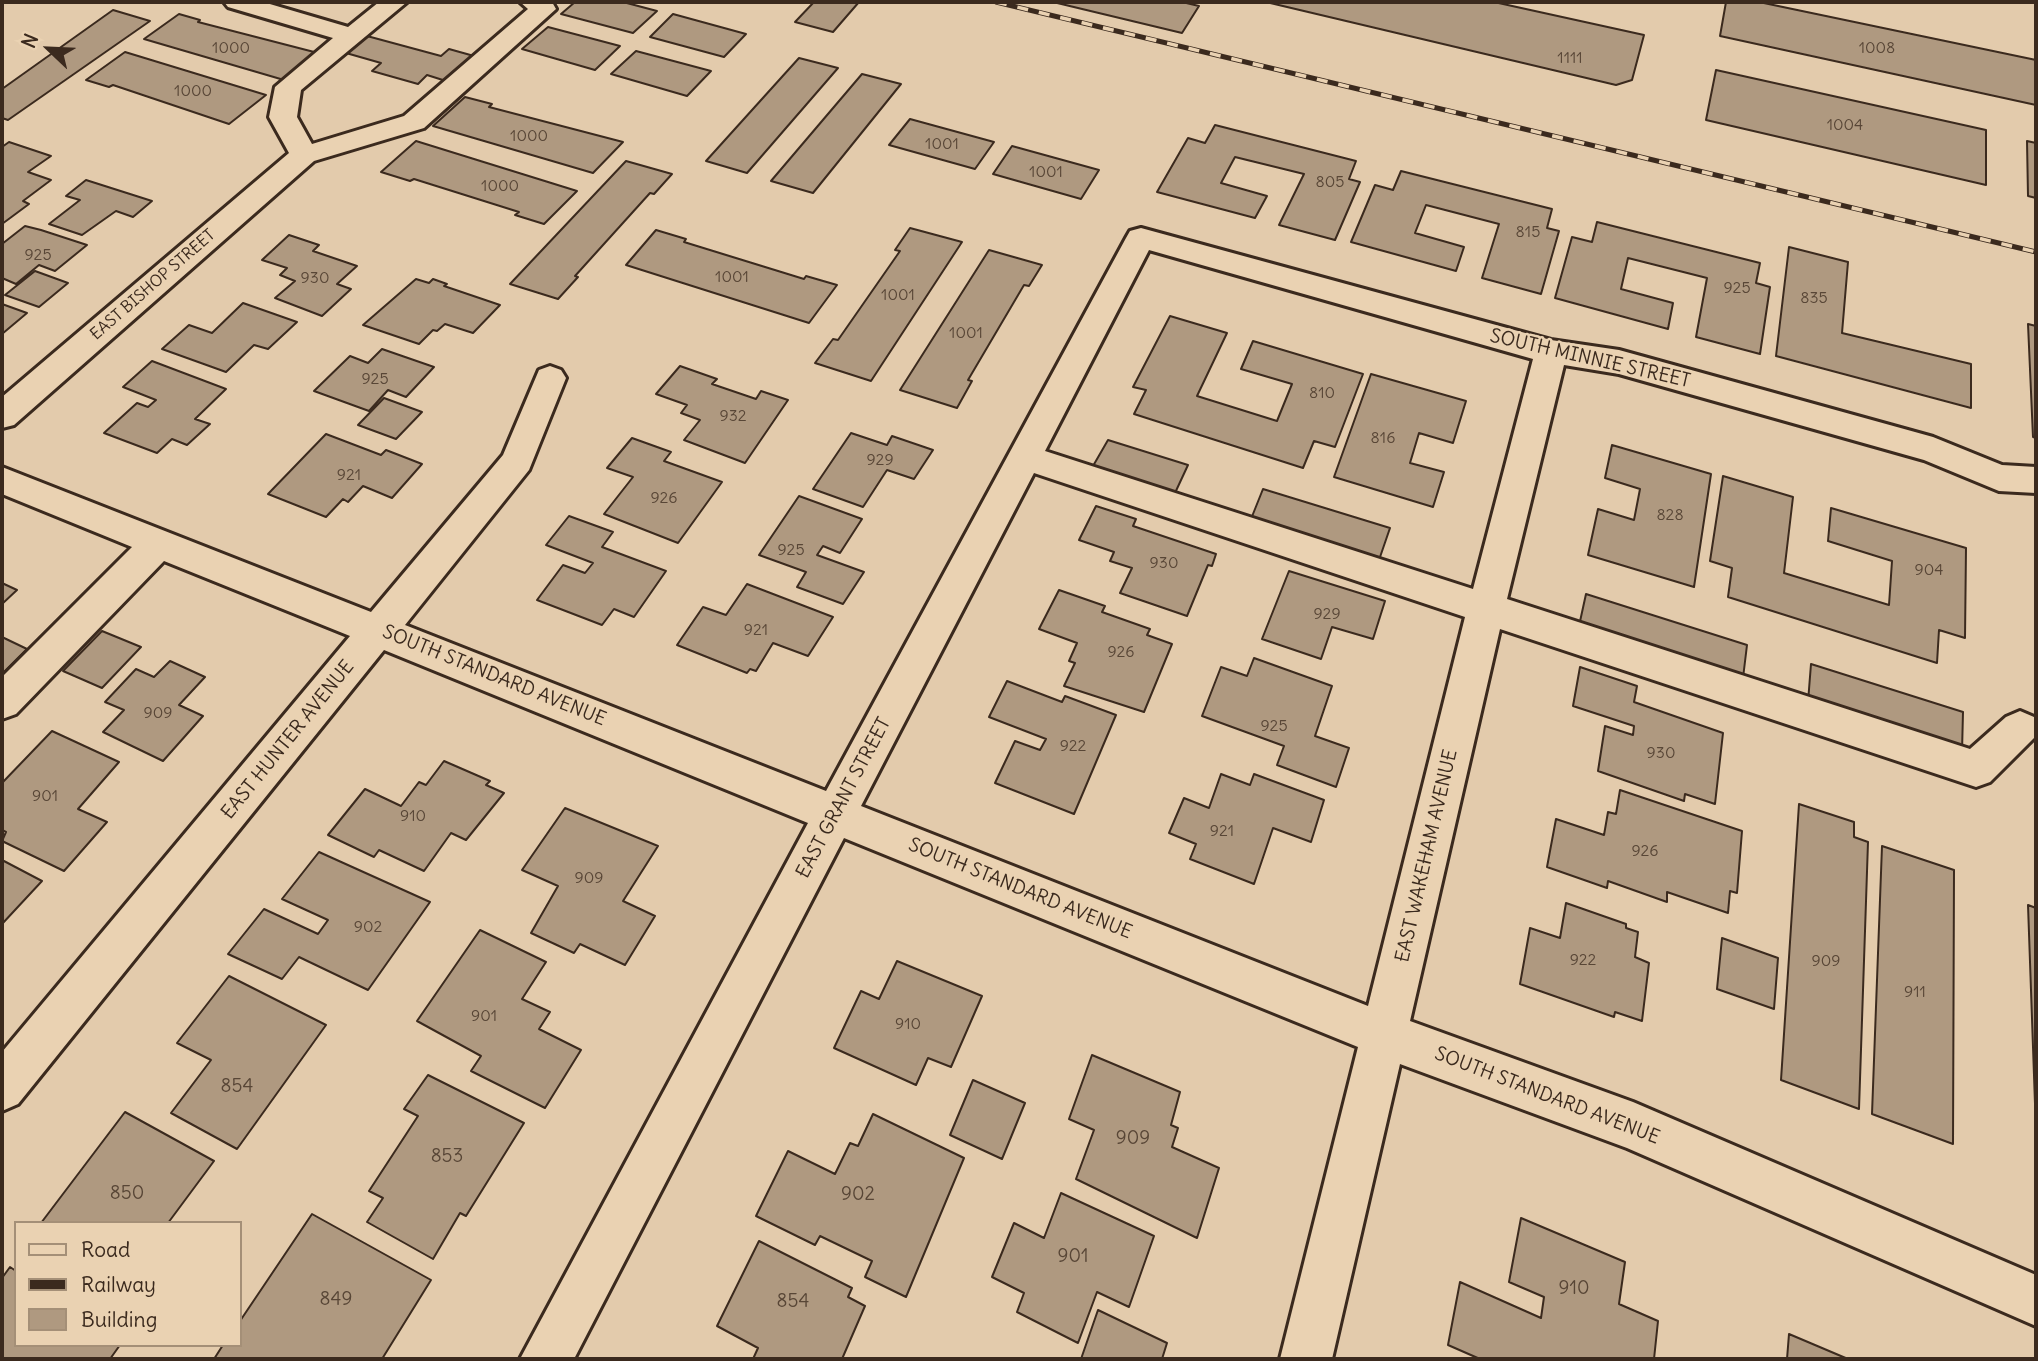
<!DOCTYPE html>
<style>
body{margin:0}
#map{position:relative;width:2038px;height:1361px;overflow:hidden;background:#e3cbac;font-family:Delius,sans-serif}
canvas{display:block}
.frame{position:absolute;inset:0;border:4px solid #3b2a1e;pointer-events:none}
.legend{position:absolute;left:14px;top:1221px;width:228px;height:126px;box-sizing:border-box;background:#ead2b2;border:2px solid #a48f77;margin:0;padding:9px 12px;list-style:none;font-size:21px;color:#3b2a1e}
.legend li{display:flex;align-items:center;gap:14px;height:35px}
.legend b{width:35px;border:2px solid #a48f77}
.north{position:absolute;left:14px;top:14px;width:70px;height:70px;-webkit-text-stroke:5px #ead2b2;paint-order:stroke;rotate:293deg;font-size:19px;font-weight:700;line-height:28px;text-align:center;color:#3b2a1e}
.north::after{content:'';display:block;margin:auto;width:24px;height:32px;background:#3b2a1e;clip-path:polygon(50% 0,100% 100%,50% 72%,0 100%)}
</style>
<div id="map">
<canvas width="2038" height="1361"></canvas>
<div class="frame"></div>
<ul class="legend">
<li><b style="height:9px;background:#ead2b2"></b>Road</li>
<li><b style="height:9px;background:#3b2a1e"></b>Railway</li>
<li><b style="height:19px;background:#af9980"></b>Building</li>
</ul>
<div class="north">N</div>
</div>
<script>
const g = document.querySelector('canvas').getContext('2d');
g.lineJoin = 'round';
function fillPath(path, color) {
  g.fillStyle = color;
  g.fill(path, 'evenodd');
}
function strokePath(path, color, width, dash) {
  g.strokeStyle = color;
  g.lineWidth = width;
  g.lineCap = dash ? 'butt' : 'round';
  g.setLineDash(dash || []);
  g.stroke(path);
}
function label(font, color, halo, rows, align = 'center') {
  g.font = font + ' Delius,sans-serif';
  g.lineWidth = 5;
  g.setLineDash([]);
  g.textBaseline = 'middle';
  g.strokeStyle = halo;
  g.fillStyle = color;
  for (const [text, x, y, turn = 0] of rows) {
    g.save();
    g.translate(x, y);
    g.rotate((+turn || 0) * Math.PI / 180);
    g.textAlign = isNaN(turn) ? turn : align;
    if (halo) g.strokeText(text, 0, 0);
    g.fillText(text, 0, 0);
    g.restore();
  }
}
const building = new Path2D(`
 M575,2H623L657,11L633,33L561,14Z
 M814,2H859L833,32L795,22Z
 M1053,2H1182L1199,6L1182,33Z
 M1266,2H1494L1644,35L1632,80L1616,85Z
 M1726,2H1759L2036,60V105L1720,36Z
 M113,10L150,21L8,120L2,118V89Z
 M179,14L200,20L198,22L318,53L284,80L144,39Z
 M673,14L746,34L724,57L650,37Z
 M548,27L620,46L595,70L522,49Z
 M367,36L441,56L449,49L474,56L446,81L427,75L418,84L372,71L381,63L346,53Z
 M636,51L711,71L687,96L611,74Z
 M125,52L266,95L229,124L113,85L109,87L86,80Z
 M799,58L838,68L747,173L706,161Z
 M1716,70L1986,130V185L1706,120Z
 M862,74L901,84L813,193L771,181Z
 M465,97L492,104L489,107L623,142L593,173L433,126Z
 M910,119L994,142L975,169L889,145Z
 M1215,125L1356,161L1349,179L1360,182L1335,240L1279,225L1304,174L1235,157L1221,183L1267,196L1255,218L1157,192L1188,138L1205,143Z
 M416,141L577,191L544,224L515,215L519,212L414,179L410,181L381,172Z
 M2027,141L2036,143V198L2028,196Z
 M9,142L51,156L28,172L51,180L23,201L29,204L2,224V147Z
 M1012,146L1099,170L1081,199L993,174Z
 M626,161L672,174L654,194L650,193L575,276L578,277L558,299L510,284Z
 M1401,171L1552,209L1547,228L1559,231L1541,294L1482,278L1499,224L1426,205L1415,233L1464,247L1456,271L1351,242L1375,185L1393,190Z
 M86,180L152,201L133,217L116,211L82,235L49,224L80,200L66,196Z
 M1597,222L1760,263L1756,283L1770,287L1760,354L1696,337L1707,278L1628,258L1621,289L1673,303L1668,329L1555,298L1572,237L1592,242Z
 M25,226L41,230L87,245L55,271L39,265L16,284L2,278V244Z
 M910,228L962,242L871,381L815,363L833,339L838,340L900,251L895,250Z
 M656,230L686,239L684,242L804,279L806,276L837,285L809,323L626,265Z
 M289,235L319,245L313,251L357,266L337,284L351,289L322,316L275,298L295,281L280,275L287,268L262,260Z
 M1789,247L1848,262L1842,333L1971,364V408L1776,356Z
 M989,250L1042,265L1029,286L1024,285L968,380L972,381L957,408L900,390Z
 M35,271L68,283L39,307L5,295Z
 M416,279L429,283L433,279L447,284L444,286L500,305L473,333L445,324L437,331L433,330L419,344L363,325Z
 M243,303L297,322L268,349L254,345L226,372L162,349L189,325L212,333Z
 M2,304L27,313L2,334Z
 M1170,316L1227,333L1197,396L1277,421L1292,384L1241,369L1253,341L1363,374L1335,447L1314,441L1303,468L1134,414L1146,390L1133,387Z
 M2028,324L2036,326V438L2033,437Z
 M382,349L434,367L406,397L388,390L369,411L314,391L350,356L368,363Z
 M152,361L226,389L195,419L210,424L187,445L172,439L157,453L104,433L137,403L148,407L156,400L123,387Z
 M680,366L717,379L712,384L756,399L761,391L788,400L745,463L684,440L700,420L681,413L687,405L656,394Z
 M1371,374L1466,401L1453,443L1419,433L1410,463L1444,472L1433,507L1334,477Z
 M384,398L422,412L396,439L358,425Z
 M851,433L887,445L892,436L933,450L914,479L887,470L863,507L813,489Z
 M326,434L381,455L386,450L422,464L392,498L363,486L348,502L343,499L326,517L268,494Z
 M632,438L671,452L664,461L722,482L678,543L604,514L633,477L607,468Z
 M1108,440L1188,465L1175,493L1093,466Z
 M1612,445L1711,474L1694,587L1588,555L1598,509L1634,520L1640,489L1605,478Z
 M1723,476L1793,497L1784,573L1889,605L1892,561L1828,541L1831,508L1966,548L1965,638L1939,630L1937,663L1728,597L1732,568L1710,561Z
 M1263,489L1390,528L1379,560L1251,519Z
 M799,496L862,519L840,553L823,546L817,555L864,572L843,604L797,587L806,572L759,555Z
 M1096,506L1136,519L1133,526L1216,554L1212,566L1208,565L1187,616L1120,593L1132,568L1110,561L1114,552L1079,540Z
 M569,516L613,532L602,547L666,571L634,617L614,609L602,625L537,600L563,565L585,573L593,563L546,545Z
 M1289,571L1385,601L1373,639L1332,627L1321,659L1262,639Z
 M2,583L17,590L2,604Z
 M747,584L833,617L808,656L773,643L756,671L750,669L747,673L677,645L703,607L726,615Z
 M1059,590L1105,606L1102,612L1150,629L1147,635L1172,644L1144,712L1064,686L1075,663L1069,661L1077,643L1039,629Z
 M1586,594L1747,645L1743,678L1579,626Z
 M102,631L141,647L102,688L63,671Z
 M2,637L27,649L2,674Z
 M1254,658L1332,686L1315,736L1349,748L1336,787L1277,765L1284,746L1202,716L1221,667L1247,676Z
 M170,661L205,677L179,705L203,716L163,761L103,732L124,710L105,702L136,669L154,677Z
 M1811,664L1963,712L1962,752L1808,702Z
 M1580,667L1637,686L1634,702L1723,733L1715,804L1685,794L1684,801L1598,771L1605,726L1633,735L1634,726L1573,706Z
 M1007,681L1062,702L1065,696L1116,715L1074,814L995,783L1015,741L1040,750L1046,739L989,717Z
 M52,731L119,762L78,809L107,822L64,871L2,841L6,832L2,830V783Z
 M444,761L490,781L486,785L504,793L466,840L451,833L424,871L379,850L374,857L328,835L365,789L401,806L419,782L426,785Z
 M1221,774L1250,785L1254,774L1324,800L1311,842L1273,828L1254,884L1190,859L1196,844L1169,833L1184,798L1209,808Z
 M1620,790L1742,831L1737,893L1730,891L1728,913L1667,892V902L1608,881L1607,888L1547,867L1556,819L1604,835L1608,812L1616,814Z
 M1799,804L1854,822V837L1868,842L1859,1109L1781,1080Z
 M565,808L658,846L623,901L655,916L625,965L580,944L574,953L531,933L558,886L522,870Z
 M1882,846L1954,870L1953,1144L1872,1114Z
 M319,852L430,902L368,990L299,957L282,979L228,954L264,909L318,934L328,920L282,899Z
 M2,860L42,881L2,924Z
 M1566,903L1626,924V928L1638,932L1635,957L1649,963L1642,1021L1615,1012L1614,1017L1520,984L1530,928L1560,938Z
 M2028,905L2036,908V1132Z
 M480,930L546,962L522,999L550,1012L539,1029L581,1050L545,1108L471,1071L481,1056L417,1021Z
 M1722,938L1778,958L1774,1009L1717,989Z
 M897,961L982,996L951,1067L928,1058L916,1085L834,1048L861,991L879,999Z
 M229,976L326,1025L237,1149L171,1113L211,1060L177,1043Z
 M1092,1055L1180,1092L1171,1125L1178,1128L1172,1147L1219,1168L1197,1238L1076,1179L1094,1130L1069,1119Z
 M428,1075L524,1123L466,1216L460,1213L433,1259L367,1222L383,1198L369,1191L418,1116L404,1109Z
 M973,1080L1025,1103L1002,1159L950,1135Z
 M125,1112L214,1161L168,1223H41Z
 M873,1114L964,1158L906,1297L865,1277L872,1261L820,1236L815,1245L756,1216L788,1151L835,1174L850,1143L858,1146Z
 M1061,1193L1154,1236L1129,1307L1097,1292L1078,1343L1017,1312L1024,1293L992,1277L1014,1223L1044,1238Z
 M312,1214L431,1280L382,1359H214L223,1345H240V1321Z
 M1521,1218L1625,1262L1619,1304L1658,1321L1654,1359H1480L1448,1345L1460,1282L1541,1318L1544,1297L1509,1282Z
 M759,1241L852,1288L848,1297L865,1306L842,1359H753L758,1348L717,1326Z
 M10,1267L16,1271V1345H120L110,1359H2V1278Z
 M1098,1310L1167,1343L1162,1359H1081Z
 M1789,1334L1848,1359H1787Z`);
fillPath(building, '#af9980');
strokePath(building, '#3b2a1e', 2);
const minor = new Path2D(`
 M224,2H263L348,27L379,2H407L301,90L297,117L312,144L404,116L528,9L520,2H552L556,9L424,128L314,161L14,425L2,428V397L289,153L269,117L275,87L333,38L228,7Z
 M1141,228L1551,340L1619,350L1933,437L2002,465L2036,467V493L1999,491L1924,460L1619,374L1564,365L1507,599L1970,749L2006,717L2020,711L2034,717L2036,736L1990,782L1976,787L1500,629L1410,1021L1633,1102L2036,1275V1326L1627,1148L1400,1064L1332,1359H1280L1358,1047L844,838L574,1359H520L808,823L384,650L18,1104L2,1111V1052L350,636L164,561L16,714L2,719V677L132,547L2,494V467L371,612L503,455L539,370L550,366L561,370L566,378L529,470L405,625L826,791L1126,238L1130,231ZM1149,250L1533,359L1473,589L1045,451ZM1034,473L1465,617L1368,1006L861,806Z`);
strokePath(minor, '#3b2a1e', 6);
fillPath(minor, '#ead2b2');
const rail = new Path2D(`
 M996,2L2036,252`);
strokePath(rail, '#3b2a1e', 5);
strokePath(rail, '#ead2b2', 3.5, [11]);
label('16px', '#584636', null, [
 ["1000",231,48],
 ["1008",1877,48],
 ["1111",1570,58],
 ["1000",193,91],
 ["1004",1845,125],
 ["1000",529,136],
 ["1001",942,144],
 ["1001",1046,172],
 ["805",1330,182],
 ["1000",500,186],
 ["815",1528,232],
 ["925",38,255],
 ["1001",732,277],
 ["930",315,278],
 ["925",1737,288],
 ["1001",898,295],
 ["835",1814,298],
 ["1001",966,333],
 ["925",375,379],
 ["810",1322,393],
 ["932",733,416],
 ["816",1383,438],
 ["929",880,460],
 ["921",349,475],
 ["926",664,498],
 ["828",1670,515],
 ["925",791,550],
 ["930",1164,563],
 ["904",1929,570],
 ["929",1327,614],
 ["921",756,630],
 ["926",1121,652],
 ["909",158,713],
 ["925",1274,726],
 ["922",1073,746],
 ["930",1661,753],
 ["901",45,796],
 ["910",413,816],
 ["921",1222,831],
 ["926",1645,851],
 ["909",589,878],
 ["902",368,927],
 ["922",1583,960],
 ["909",1826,961],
 ["911",1915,992],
 ["901",484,1016],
 ["910",908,1024]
]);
label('16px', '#3b2a1e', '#ead2b2', [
 ["EAST BISHOP STREET",153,285,-41]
]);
label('19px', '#3b2a1e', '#ead2b2', [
 ["SOUTH MINNIE STREET",1590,359,13],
 ["SOUTH STANDARD AVENUE",494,676,22],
 ["EAST HUNTER AVENUE",288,740,-51],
 ["EAST GRANT STREET",844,798,-62],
 ["EAST WAKEHAM AVENUE",1427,856,-77],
 ["SOUTH STANDARD AVENUE",1020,889,22],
 ["SOUTH STANDARD AVENUE",1547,1096,21]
]);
label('19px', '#584636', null, [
 ["854",237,1087],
 ["909",1133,1139],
 ["853",447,1157],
 ["850",127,1194],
 ["902",858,1195],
 ["901",1073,1257],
 ["910",1574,1289],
 ["849",336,1300],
 ["854",793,1302]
]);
</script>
